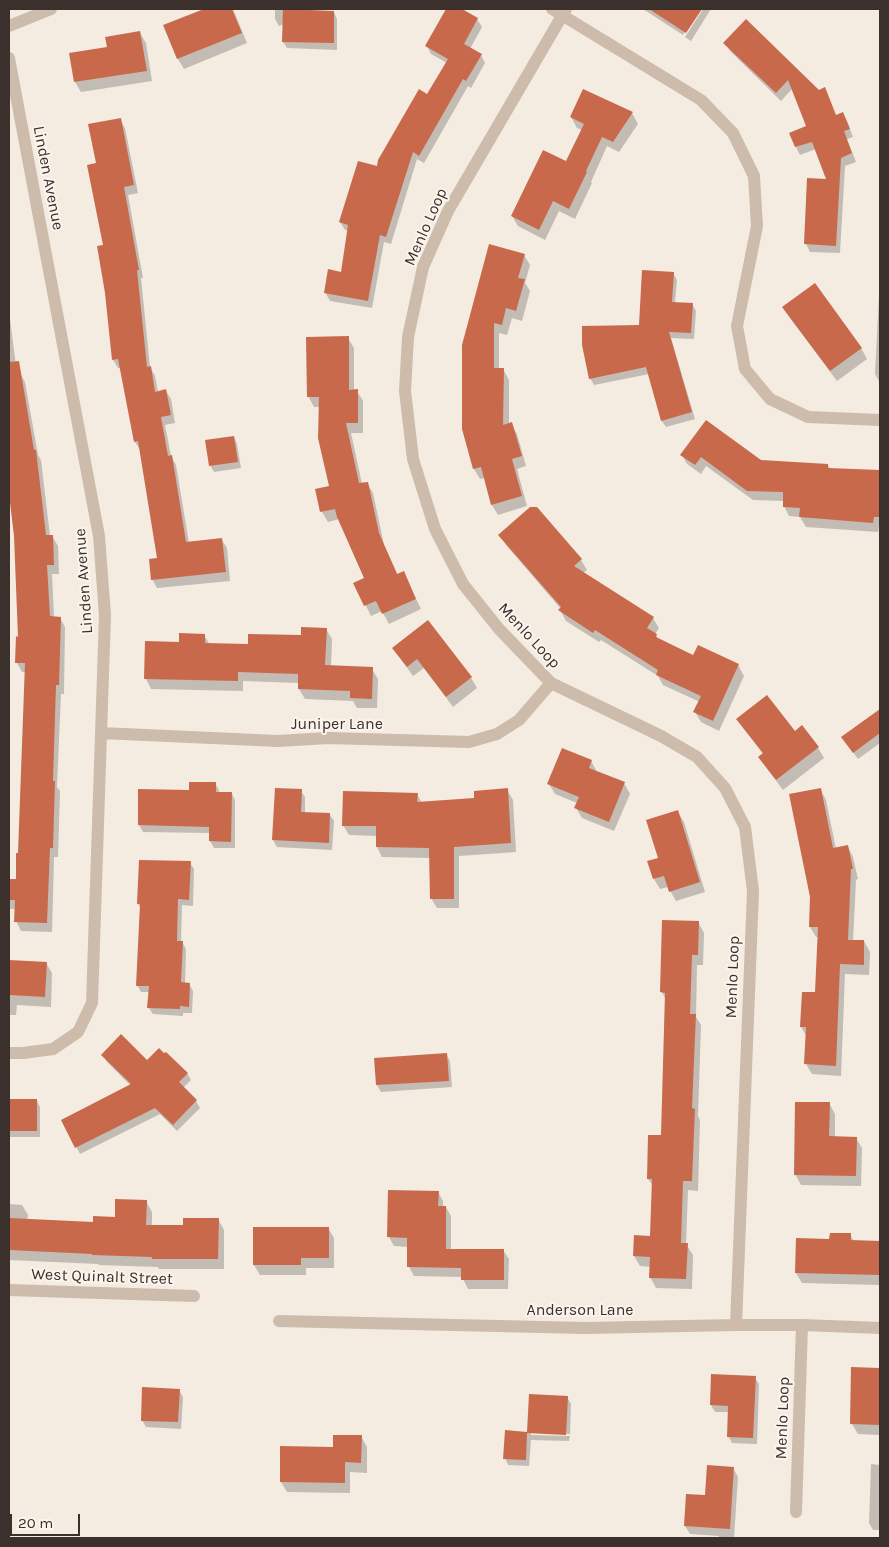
<!DOCTYPE html>
<style>
body{margin:0}
#map{position:relative;width:889px;height:1547px;overflow:hidden;background:#f4ebe1;font-family:Karla,sans-serif}
canvas{display:block}
.frame{position:absolute;inset:0;border:10px solid #3b302b;pointer-events:none}
.scale{position:absolute;left:10px;top:1514px;width:70px;height:22px;box-sizing:border-box;border:2px solid #3b302b;border-top:0;padding-left:6px;font-size:15px;line-height:18px;white-space:nowrap;color:#3b302b;-webkit-text-stroke:4px #fbf5ee;paint-order:stroke}
</style>
<div id="map">
<canvas width="889" height="1547"></canvas>
<div class="frame"></div>
<div class="scale">20 m</div>
</div>
<script>
const g = document.querySelector('canvas').getContext('2d');
g.lineJoin = 'round';
function fillPath(path, color) {
  g.fillStyle = color;
  g.fill(path, 'evenodd');
}
function strokePath(path, color, width, dash) {
  g.strokeStyle = color;
  g.lineWidth = width;
  g.lineCap = dash ? 'butt' : 'round';
  g.setLineDash(dash || []);
  g.stroke(path);
}
function label(font, color, halo, rows, align = 'center') {
  g.font = font + ' Karla,sans-serif';
  g.lineWidth = 4;
  g.setLineDash([]);
  g.textBaseline = 'middle';
  g.strokeStyle = halo;
  g.fillStyle = color;
  for (const [text, x, y, turn = 0] of rows) {
    g.save();
    g.translate(x, y);
    g.rotate((+turn || 0) * Math.PI / 180);
    g.textAlign = isNaN(turn) ? turn : align;
    if (halo) g.strokeText(text, 0, 0);
    g.fillText(text, 0, 0);
    g.restore();
  }
}
fillPath(new Path2D(`
 M207,9H233L247,43L184,69L178,59L165,26Z
 M275,9H308V12H334L337,19V50L287,48L283,42L284,24L279,26L275,19Z
 M448,9H459L477,19L482,27L470,49L481,55L485,63L471,88L468,86L424,163L417,159L391,244L384,242L372,308L330,301L325,292L342,273L349,231L345,230L340,222L428,96L447,63L431,54L427,46Z
 M643,9H700L683,35Z
 M703,9H711L691,41L685,37Z
 M140,33L146,43L152,81L81,92L75,82L108,48Z
 M725,43L819,91L824,89L836,116L843,113L847,121L853,137L847,139L856,162L845,166L840,253L810,252L806,244L828,180L816,149L800,155L796,147L791,134L807,127L793,88L781,101L730,51Z
 M632,113L638,124L619,152L607,146L591,182L592,183L575,219L559,211L545,240L518,226L512,216L566,163L582,130L577,128L571,117Z
 M120,120L125,128L138,193L128,195L143,278H141L150,367L155,376L158,392L166,391L171,399L175,423L165,425L171,456L176,465L189,543L222,540L227,548L230,581L157,588L152,579L158,559L140,450L135,442L121,368H118L113,360L97,164Z
 M524,255L530,265L525,283L530,291L522,321L512,318L507,335L499,333V370L503,369L509,380V425L511,424L517,434L526,466L517,469L527,506L498,515L492,505L485,478L480,479L474,469L463,429V345Z
 M673,273L677,280L675,303L692,304L696,311L694,339L671,338L695,419L666,427L662,421L649,374L594,385L590,378L640,326Z
 M879,295H880V383L875,374Z
 M784,308L861,348L867,359L837,381L790,318Z
 M9,311L17,374L20,373L25,382L38,455L41,460L50,536H52L58,546L59,574H52L54,618H60L65,627L64,694H61L57,787L60,791L58,857H54L52,932L21,931L16,921V909H9V880H17L19,854L26,672H22L17,663L20,638L15,536L9,483Z
 M348,338L354,348V391H357L363,401V433H351L362,484L367,483L373,493L384,545L398,575L403,572L421,609L389,624L382,611L371,616L355,583L365,579L339,519L328,522L322,512L330,487L320,407H314L308,396Z
 M234,437L237,444L241,468L214,472L210,465Z
 M682,455L760,462L828,465L830,469L880,471V526H879L878,532L806,527L800,517L789,516L784,506V501L753,500L706,466L701,474L687,464Z
 M500,535L581,560L587,570L583,573L653,618L659,628L655,634L659,640L694,656L698,647L738,665L744,676L719,731L701,722L695,712L700,702L663,685L658,676L601,640L599,642L566,621L560,610L561,609L506,545Z
 M427,621L471,678L477,688L453,707L424,668L413,676L393,648Z
 M326,629L332,639L331,667L372,669L378,679L377,708H357L353,701L305,699L299,689V683L243,681V691L151,689L146,679L180,643L204,635L210,645L249,646L302,637Z
 M877,713L880,717V743L858,759L847,744Z
 M738,719L794,733L818,748L824,758L783,790L766,767L760,757L763,754L744,729Z
 M591,761L597,772L624,783L630,794L614,831L582,818L576,808L577,803L555,794L549,784Z
 M215,783L219,790V793L232,794L235,800V848H214L210,841V833L143,832L139,825L140,790L190,791Z
 M820,789L826,800L836,849L848,847L853,857L858,879L856,880L853,941H864L870,952L869,975L845,974L841,1076L812,1074L806,1064L807,1037L801,1027L816,994L818,937H816L810,927Z
 M507,790L513,800L516,852L459,856V908H437L431,898L430,858L382,857L377,847V836L349,835L343,825L417,794L422,803L476,799Z
 M301,791L305,797V813L330,815L334,821L332,850L277,847L273,840Z
 M678,812L684,822L705,892L676,901L668,887L660,889L654,879L649,862L660,858Z
 M190,863L194,869L193,906L182,905L181,942H182L186,949L185,984H189L193,991L192,1013H183V1016L153,1014L149,1008L150,992H141L137,985L141,908L138,904Z
 M698,922L704,933L703,965H697L696,1017L701,1025L698,1116L700,1120L698,1191L688,1190L686,1244L693,1255L692,1289L656,1288L650,1277L651,1267L640,1266L634,1256L651,1237L653,1186L648,1179L662,1137L666,1000L662,992Z
 M9,962L46,963L52,973L51,1007L17,1005L16,1015H9Z
 M446,1054L450,1061L452,1087L381,1092L377,1085L375,1059Z
 M103,1055L147,1062L187,1073L191,1080L183,1088L196,1101L200,1108L177,1131L160,1114L80,1154L62,1120L131,1086L107,1062Z
 M9,1100L37,1101L40,1107V1137H9Z
 M829,1103L835,1114V1137L856,1138L862,1148L861,1186L801,1185L795,1174Z
 M438,1192L443,1201V1207H446L451,1216V1250H503L509,1259L508,1289H468L462,1277L414,1276L409,1267V1247L394,1246L389,1237Z
 M146,1201L152,1212V1226L184,1227L218,1219L224,1230V1269H159L158,1267L99,1265L98,1264L9,1260V1204L22,1205L28,1215L27,1220L94,1223L116,1218Z
 M328,1228L334,1238V1268H306V1275H260L254,1265Z
 M850,1235L854,1241L880,1242V1285L802,1283L796,1273L830,1240Z
 M852,1369H880V1435L858,1434L852,1424Z
 M713,1375L755,1378L759,1384L757,1444L732,1443L728,1436L729,1412H715L711,1405Z
 M179,1390L183,1397L181,1429L146,1427L142,1420Z
 M567,1397L571,1404L570,1434L531,1432V1435L570,1436L569,1441L531,1440L529,1466L508,1465L505,1458L506,1431L528,1433Z
 M361,1436L367,1447V1473L350,1472V1493L287,1492L281,1482V1448H334Z
 M871,1464L880,1465V1530H873L869,1523Z
 M733,1468L738,1477L734,1538H718L719,1536L690,1534L685,1526L706,1496Z`), '#0003');
fillPath(new Path2D(`
 M204,9H232L242,33L177,59L163,25Z
 M283,9L334,11V43L282,42Z
 M446,9H462L478,18L464,44L482,54L466,81L463,79L419,156L413,152L386,237L380,235L368,301L324,293L328,269L341,272L348,225L339,222L358,161L377,166L378,160L419,89L427,94L448,59L425,46Z
 M649,9H702L686,33Z
 M746,19L819,90L825,87L836,115L843,112L850,129L844,131L852,153L841,158L836,246L804,244L807,178L826,179L812,142L795,147L789,133L806,126L788,80L776,93L723,43Z
 M140,31L147,71L74,82L69,53L107,47L105,37Z
 M583,89L633,112L613,142L602,137L586,171L587,172L569,209L553,201L539,230L511,216L543,150L566,161L584,124L570,117Z
 M121,118L134,185L124,187L139,270H137L147,367L151,366L155,392L166,389L171,415L161,417L168,456L172,455L186,542L222,538L226,572L151,580L149,559L157,558L138,441L134,442L118,359L112,360L105,293L97,246L103,245L87,165L96,163L88,124Z
 M489,244L525,254L518,278L525,279L516,311L506,308L502,325L494,323V368H504L503,425L512,422L522,456L512,459L522,496L491,505L481,467L473,469L462,429V345Z
 M642,270L674,272L672,302L693,303L691,333L669,332L692,412L661,421L646,367L589,379L582,345V326L639,325Z
 M815,283L862,348L830,371L782,307Z
 M349,336V390L358,389V423H346L359,483L368,482L379,533L397,574L404,571L416,599L382,614L376,601L364,606L353,583L364,578L337,517L335,509L320,512L315,489L329,486L318,438L319,397H307L306,337Z
 M19,361L34,450H36L46,535H53L54,565H47L50,616L61,617L59,685H56L53,781H55L53,848H50L47,923L14,922L15,900H9V879H16V853H18L25,663H15L16,636L18,637L14,536L9,494V362Z
 M706,420L761,460L828,464V468L880,470V517H874L873,523L799,517L800,508L783,507V492L747,491L701,457L695,465L680,455Z
 M234,436L238,462L209,466L205,440Z
 M530,507H537L582,559L574,566L654,617L647,628L657,634L656,637L693,655L698,645L739,664L713,721L693,712L701,696L656,675L658,670L595,630L593,633L558,610L561,607L498,535Z
 M428,620L472,677L446,697L417,659L407,667L392,648Z
 M301,627L327,628L325,665L373,667L372,699L350,698V691L298,689V674L238,672V681L144,679L145,641L179,642V633L205,634V643L248,644V634L301,635Z
 M767,695L795,731L802,725L819,747L776,780L758,757L763,753L736,719Z
 M880,709V733L853,753L841,737Z
 M562,748L592,760L589,768L625,782L609,822L574,808L579,797L547,784Z
 M189,782H216V792H232L231,842L209,841V827L138,825V789L189,790Z
 M275,788L302,789L301,812L330,813L329,843L272,840Z
 M508,788L511,843L454,847V899H430L429,848L376,847V826H342L343,791L418,793L417,802L474,798V791Z
 M821,788L833,848L848,845L853,869H851L848,940H864V965L840,964L836,1066L804,1064L806,1027H800L802,992H815L818,927H809L810,897L789,794Z
 M678,810L700,882L669,892L664,876L653,879L647,861L658,858L646,820Z
 M139,860L191,861L189,900L178,899L177,941H183L181,982L190,983L189,1007L180,1006V1009L147,1008L149,986H136L140,904H137Z
 M662,920L699,921L698,955H692L690,1014H696L692,1108L695,1109L692,1181H683L681,1243H688L686,1279L649,1278L650,1257L633,1256L634,1235L650,1236L652,1179H647L648,1135H661L665,993L660,992Z
 M9,960L47,962L45,997L9,995Z
 M121,1034L147,1060L159,1048L164,1053L166,1052L188,1073L179,1082L197,1100L173,1125L155,1108L75,1148L61,1120L131,1084L101,1055Z
 M447,1053L449,1081L376,1085L374,1058Z
 M9,1099H37V1131H9Z
 M795,1102H830L829,1136L857,1137L856,1176L794,1175Z
 M388,1190L439,1191L438,1206H446V1249H504V1280H461V1268L407,1267V1238L387,1237Z
 M115,1199L147,1200L146,1225H183V1218H219L218,1259H152V1257L92,1255V1254L9,1250V1218L93,1222V1216L115,1217Z
 M253,1227H329V1258H301V1265H253Z
 M830,1233H851V1240L880,1241V1275L795,1273L796,1238L829,1239Z
 M851,1367L880,1368V1425L850,1424Z
 M711,1374L756,1376L753,1438L727,1437L728,1406L710,1405Z
 M142,1387L180,1389L178,1422L141,1421Z
 M529,1394L568,1396L566,1435L527,1433L526,1460L503,1459L505,1430L527,1432Z
 M333,1435H362L361,1463L345,1462V1483L280,1482V1446L333,1447Z
 M707,1465L734,1467L730,1529L684,1526L686,1494L705,1495Z`), '#c8694b');
strokePath(new Path2D(`
 M552,9L701,100L733,133L754,176L757,226L737,326L745,369L770,399L808,417L880,420
 M566,9L448,211L423,267L408,337L405,391L413,459L435,529L463,584L499,629L551,683L661,736L697,757L725,788L745,827L753,891L736,1325
 M9,26L51,9
 M9,58L99,536L105,615L92,1003L78,1032L53,1049L23,1053H9
 M101,733L278,741L328,738L469,742L497,734L519,720L551,683
 M9,1290L194,1296
 M279,1321L585,1328L736,1325H802L880,1328
 M796,1512L802,1325`), '#cdbbac', 12);
label('16px', '#3b302b', '#fbf5ee', [
 ["Linden Avenue",48,178,79],
 ["Menlo Loop",426,227,-66],
 ["Linden Avenue",84,581,-94],
 ["Menlo Loop",529,636,47],
 ["Juniper Lane",337,724],
 ["Menlo Loop",733,977,-88],
 ["West Quinalt Street",102,1277,2],
 ["Anderson Lane",580,1310],
 ["Menlo Loop",783,1418,-88]
]);
</script>
